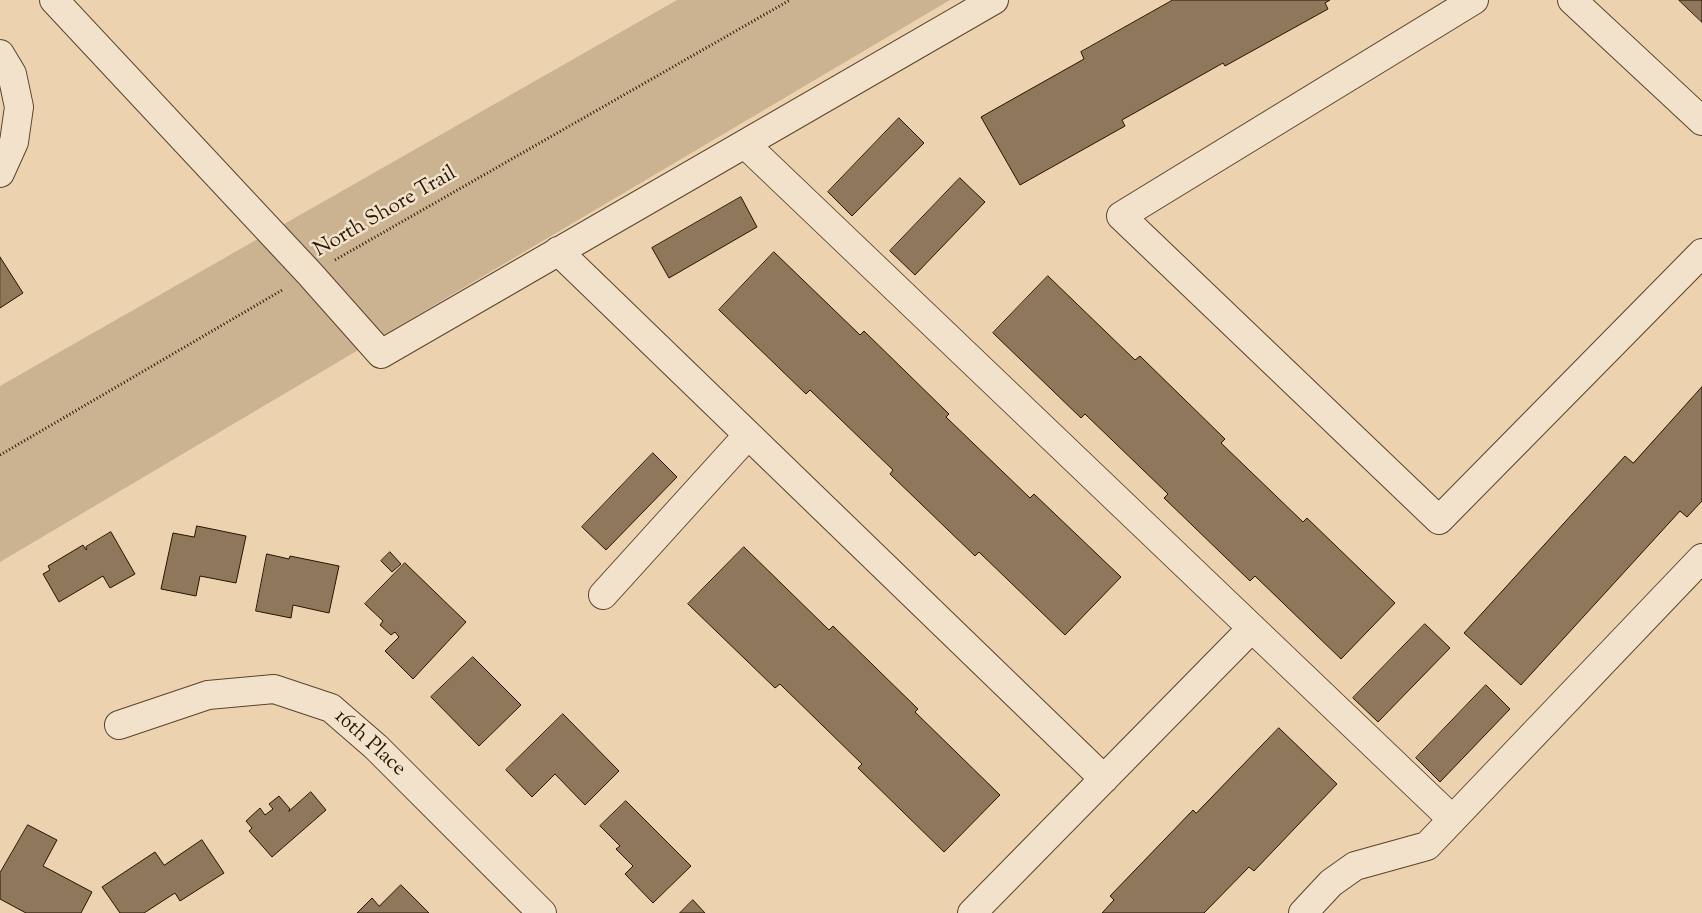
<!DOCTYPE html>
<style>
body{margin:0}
canvas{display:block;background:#edd2af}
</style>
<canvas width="1702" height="913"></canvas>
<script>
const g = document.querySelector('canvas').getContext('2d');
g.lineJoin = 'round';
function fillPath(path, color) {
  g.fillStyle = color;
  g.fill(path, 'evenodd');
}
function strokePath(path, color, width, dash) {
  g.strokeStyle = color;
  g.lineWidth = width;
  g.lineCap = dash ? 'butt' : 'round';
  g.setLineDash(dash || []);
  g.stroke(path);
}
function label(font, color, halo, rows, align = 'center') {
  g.font = font + ' "Sorts Mill Goudy",serif';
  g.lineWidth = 5;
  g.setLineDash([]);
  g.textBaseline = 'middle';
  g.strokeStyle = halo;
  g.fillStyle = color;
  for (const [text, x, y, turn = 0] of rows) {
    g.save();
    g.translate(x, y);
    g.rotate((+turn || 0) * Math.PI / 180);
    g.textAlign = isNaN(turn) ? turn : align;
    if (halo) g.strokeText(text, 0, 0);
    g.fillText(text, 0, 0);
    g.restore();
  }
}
fillPath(new Path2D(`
 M677,0H950L0,562V386Z`), '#cbb291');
const building = new Path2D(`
 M1173,0H1330L1325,3L1328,9L1225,66L1223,63L1122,120L1125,126L1020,185L981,117L1084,59L1081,52Z
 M1679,0H1702V22Z
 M899,118L924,143L852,216L828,192Z
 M960,178L985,202L915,275L890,251Z
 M741,197L757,227L669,278L652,248Z
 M774,252L860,335L864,331L949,414L946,417L1030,498L1034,494L1121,577L1065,635L979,552L975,556L890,474L893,470L810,390L806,394L719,310Z
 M0,257L23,293L0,308Z
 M1048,276L1135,360L1140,356L1225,439L1221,443L1303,522L1307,518L1395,603L1341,659L1255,576L1250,581L1164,498L1168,494L1085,414L1081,418L993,333Z
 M1702,387V501L1687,517L1680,511L1521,685L1464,633L1625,456L1633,463Z
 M653,453L677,477L606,550L582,527Z
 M197,526L246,536L236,583L200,576L196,596L161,589L173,533L194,537Z
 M111,532L135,574L110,588L103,576L59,602L43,574L50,570L48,566L83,545L86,550L87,549L86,547Z
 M744,547L829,630L833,626L918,709L915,712L1000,795L944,852L858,768L862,764L780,684L775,688L688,604Z
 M390,552L401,564L392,572L381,561Z
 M267,554L289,559L290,556L339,566L329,613L293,605L291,618L256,611Z
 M405,563L466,622L413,679L385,651L399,637L395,632L391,635L380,625L383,621L365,604Z
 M1425,624L1450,648L1378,722L1353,698Z
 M473,657L521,705L479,746L431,697Z
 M1486,685L1510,709L1440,782L1416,758Z
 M563,714L619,771L585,805L555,774L532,797L506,770Z
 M1279,728L1337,784L1254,871L1249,867L1204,913H1102L1114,900L1110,896L1193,810L1196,813Z
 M311,792L326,810L272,857L249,831L252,828L246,821L260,808L265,815L273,809L269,804L279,796L290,809L289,811Z
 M626,801L691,866L653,903L625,874L633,866L616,849L620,846L600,826Z
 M28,825L57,840L43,866L92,892L81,913H26L0,899V873Z
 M202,840L224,873L180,901L175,893L144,913H120L102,887L155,852L164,865Z
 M401,885L429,913H357L372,898L379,906Z
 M693,900L705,913H680Z`);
fillPath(building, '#8e775b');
strokePath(building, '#271500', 1);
const minor = new Path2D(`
 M54,0L310,274L381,354L994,0
 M1474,0L1121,216L1439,520L1702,253
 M1572,0L1702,121
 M0,54L12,74L19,107L14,142L0,173
 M745,144L1452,819
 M558,251L1104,779
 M603,595L748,435
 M119,725L208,695L274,689L331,708L376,747L542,913
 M972,913L1252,628
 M1303,913L1331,883L1355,866L1427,846L1702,558`);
strokePath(minor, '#58442c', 30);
strokePath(new Path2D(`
 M335,260L790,0
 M0,455L284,289`), '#271500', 3, [1, 2.5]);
strokePath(minor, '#f3e2cb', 28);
label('21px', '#271500', '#f3e2cb', [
 ["North Shore Trail",386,213,-30],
 ["16th Place",369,744,42]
]);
</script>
